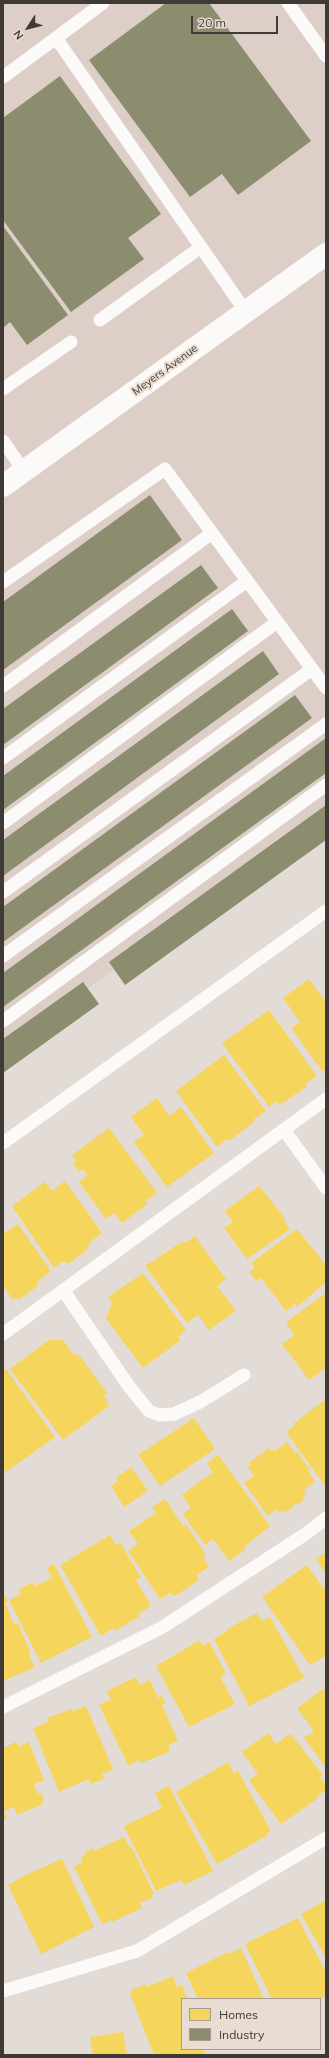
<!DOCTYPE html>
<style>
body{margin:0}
#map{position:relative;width:329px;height:2058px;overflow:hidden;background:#e3dcd6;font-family:Mulish,sans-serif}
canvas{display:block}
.frame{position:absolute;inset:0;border:4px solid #3f3a35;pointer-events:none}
.legend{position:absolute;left:181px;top:1998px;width:140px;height:52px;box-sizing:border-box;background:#e9dcd0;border:1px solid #a59b92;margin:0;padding:5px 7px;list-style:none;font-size:12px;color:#3f3a35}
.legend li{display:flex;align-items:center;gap:8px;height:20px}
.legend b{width:20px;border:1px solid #a59b92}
.north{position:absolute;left:8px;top:8px;width:40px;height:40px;-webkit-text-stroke:3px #e9dcd0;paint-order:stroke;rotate:234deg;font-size:11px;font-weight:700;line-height:16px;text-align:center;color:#3f3a35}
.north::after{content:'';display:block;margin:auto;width:14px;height:18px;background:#3f3a35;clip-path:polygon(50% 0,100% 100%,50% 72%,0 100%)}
.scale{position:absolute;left:191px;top:16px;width:87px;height:18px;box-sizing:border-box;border:2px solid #3f3a35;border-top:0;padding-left:5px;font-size:12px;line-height:14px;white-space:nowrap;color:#3f3a35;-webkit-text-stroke:3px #e9dcd0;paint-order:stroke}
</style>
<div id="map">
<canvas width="329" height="2058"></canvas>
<div class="frame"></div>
<ul class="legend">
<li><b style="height:11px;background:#f6d55c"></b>Homes</li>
<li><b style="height:11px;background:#8c8c6e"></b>Industry</li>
</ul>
<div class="north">N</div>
<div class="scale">20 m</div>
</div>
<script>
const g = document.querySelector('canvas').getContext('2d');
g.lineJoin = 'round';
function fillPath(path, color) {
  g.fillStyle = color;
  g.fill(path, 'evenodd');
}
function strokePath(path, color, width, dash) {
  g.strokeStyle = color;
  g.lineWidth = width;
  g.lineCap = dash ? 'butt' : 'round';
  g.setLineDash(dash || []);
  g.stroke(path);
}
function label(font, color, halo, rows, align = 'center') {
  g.font = font + ' Mulish,sans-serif';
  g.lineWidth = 4;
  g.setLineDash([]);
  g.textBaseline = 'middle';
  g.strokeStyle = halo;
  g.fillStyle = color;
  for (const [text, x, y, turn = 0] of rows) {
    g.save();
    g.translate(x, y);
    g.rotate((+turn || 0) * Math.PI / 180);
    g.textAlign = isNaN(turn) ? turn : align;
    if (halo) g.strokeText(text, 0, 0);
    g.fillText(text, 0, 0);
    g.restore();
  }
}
fillPath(new Path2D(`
 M3,3H326V818L3,1049Z`), '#decec8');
fillPath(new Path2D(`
 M309,979L326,1002V1068L322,1071L291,1028L300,1022L283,998Z
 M269,1010L317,1076L305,1084L307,1086L280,1105L277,1101L269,1107L222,1043Z
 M224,1055L266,1111L253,1120L254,1122L229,1141L227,1139L217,1147L176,1091Z
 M157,1098L169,1116L181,1107L214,1153L167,1187L134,1142L144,1135L131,1117Z
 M109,1128L157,1193L145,1201L147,1204L122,1223L114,1213L106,1219L79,1182L87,1175L83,1169L79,1172L73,1164L77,1161L72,1155Z
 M65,1181L102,1233L90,1242L91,1244L87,1246L88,1249L68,1264L64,1261L54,1268L12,1206L45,1182L52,1191Z
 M259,1186L285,1218L283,1219L290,1229L247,1259L224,1228L233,1222L225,1211Z
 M18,1224L51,1271L38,1281L39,1282L37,1284L38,1286L18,1300L16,1298L13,1300L3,1286V1234Z
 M297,1229L326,1265V1282L297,1307L295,1304L286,1311L261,1278L256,1281L249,1272L255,1268L251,1263Z
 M195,1236L226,1279L217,1286L236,1311L209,1330L198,1315L187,1323L145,1266L183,1241L185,1243Z
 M143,1273L186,1330L178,1337L181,1340L143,1368L106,1319L112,1303L108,1297Z
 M326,1293V1368L309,1380L282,1344L294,1335L286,1322Z
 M49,1340H63L75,1356L78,1354L107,1393L104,1395L109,1406L63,1440L10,1369Z
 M6,1369L55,1437L6,1472L3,1467V1371Z
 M326,1399V1487L286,1432L295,1426L293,1424Z
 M194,1418L215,1449L160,1486L138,1455Z
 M287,1442L295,1453L297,1452L310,1470L308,1471L315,1481L304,1490L307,1494L303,1497L304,1499L297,1505L296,1503L293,1505L294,1506L287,1512L285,1510L281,1513L277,1509L268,1516L244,1483L254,1476L248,1467L250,1465L249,1463L269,1448L271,1451L274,1449L275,1451Z
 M218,1455L270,1526L244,1547L245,1550L229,1561L213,1539L205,1545L183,1514L191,1508L182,1495L213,1472L207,1463Z
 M131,1467L148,1491L124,1507L111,1486L118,1481L116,1478Z
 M165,1499L183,1526L186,1524L206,1555L203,1557L209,1567L197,1575L199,1580L175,1596L170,1593L160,1599L128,1551L138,1544L129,1531L156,1513L152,1507Z
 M110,1535L116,1545L120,1542L141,1578L136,1580L151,1606L138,1614L140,1616L115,1631L113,1628L101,1636L60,1565Z
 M326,1552V1574L316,1559Z
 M54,1564L92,1637L41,1663L9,1600L21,1594L19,1589L33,1582L35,1586L52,1578L47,1568Z
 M307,1565L323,1588L326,1586V1658L325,1656L310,1665L262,1597Z
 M3,1592L8,1602L5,1603L14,1624L18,1623L31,1654L29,1655L35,1667L3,1681Z
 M257,1613L262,1621L270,1617L304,1678L249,1706L214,1639L227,1631V1629Z
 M200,1640L203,1646L209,1642L226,1673L220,1677L235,1704L189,1727L156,1666Z
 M134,1678H136L139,1685L150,1680L158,1698L162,1696L165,1703L162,1705L178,1741L169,1745V1752L141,1763L140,1760L128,1765L99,1705L111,1699L107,1692L109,1690Z
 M323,1689L326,1693V1768L304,1738L314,1731L297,1708Z
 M86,1706L113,1769L102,1774L104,1779L91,1784L89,1779L59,1792L33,1728L48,1722L47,1718L72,1709L73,1711Z
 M268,1733L276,1744L288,1735H292L323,1775L320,1777L326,1785V1790L316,1797L317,1799L281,1824L249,1780L258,1774L242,1752Z
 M16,1742L19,1746L29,1742L44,1780L34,1784L37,1794L41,1792L44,1800L41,1802L42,1805L17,1815L14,1807L4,1811L7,1819L3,1821V1748Z
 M228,1762L234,1774L238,1771L271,1831L267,1833L268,1835L217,1864L176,1792Z
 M169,1786L213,1871L184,1885L181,1880L156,1891L124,1826L162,1808L155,1793Z
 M124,1837L130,1848H132L154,1894L151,1895L153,1897L140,1903L142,1908L112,1922L111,1920L102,1924L74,1866L83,1862L81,1857L86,1854L85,1852L93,1848L94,1851Z
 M62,1859L94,1927L41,1954L8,1885L18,1880L17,1879Z
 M326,1900V1958L301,1914Z
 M298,1918L326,1973V1995L320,1999H272L245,1944Z
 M241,1948L264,1999H198L186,1973L228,1952L229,1954Z
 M173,1976L177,1987L182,1985L188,1999H182V2049H203L205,2053L199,2055H154L130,1994L132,1993L131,1990L145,1984L146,1987Z
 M123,2032L127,2055H93L90,2037Z`), '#f6d55c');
fillPath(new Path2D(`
 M166,3H209L311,141L238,195L222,174L190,197L89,60Z
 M60,76L161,214L128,238L144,259L71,312L3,220V118Z
 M3,226L68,315L27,345L10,322L3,328Z
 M150,495L182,540L3,670V602Z
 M201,565L218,588L3,745V709Z
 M232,609L248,631L3,810V776Z
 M263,651L279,674L3,876V840Z
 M295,695L312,718L3,942V907Z
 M326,738V773L3,1007V973Z
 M326,805V840L125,985L109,962Z
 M83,982L99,1004L3,1073V1039Z`), '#8c8c6e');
strokePath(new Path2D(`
 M288,3L326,56
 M56,38L103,3
 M3,77L56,38L246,312
 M100,320L201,247
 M3,389L71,342
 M3,441L24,471
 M3,582L165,469L326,688
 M3,686L212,533
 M3,758L247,581
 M3,823L277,622
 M3,892L312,669
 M3,956L326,724
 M3,1021L326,785
 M284,1130L326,1188
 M3,1143L326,911
 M63,1290L128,1385L149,1411L159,1415L174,1414L200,1402L244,1375
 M3,1334L326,1099
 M3,1707L161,1628L307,1533L326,1518
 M3,1991L137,1951L326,1838`), '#fbfaf9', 13);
strokePath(new Path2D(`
 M3,486L326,254`), '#fbfaf9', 22);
label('11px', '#3f3a35', '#e9dcd0', [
 ["Meyers Avenue",165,370,-36]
]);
</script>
